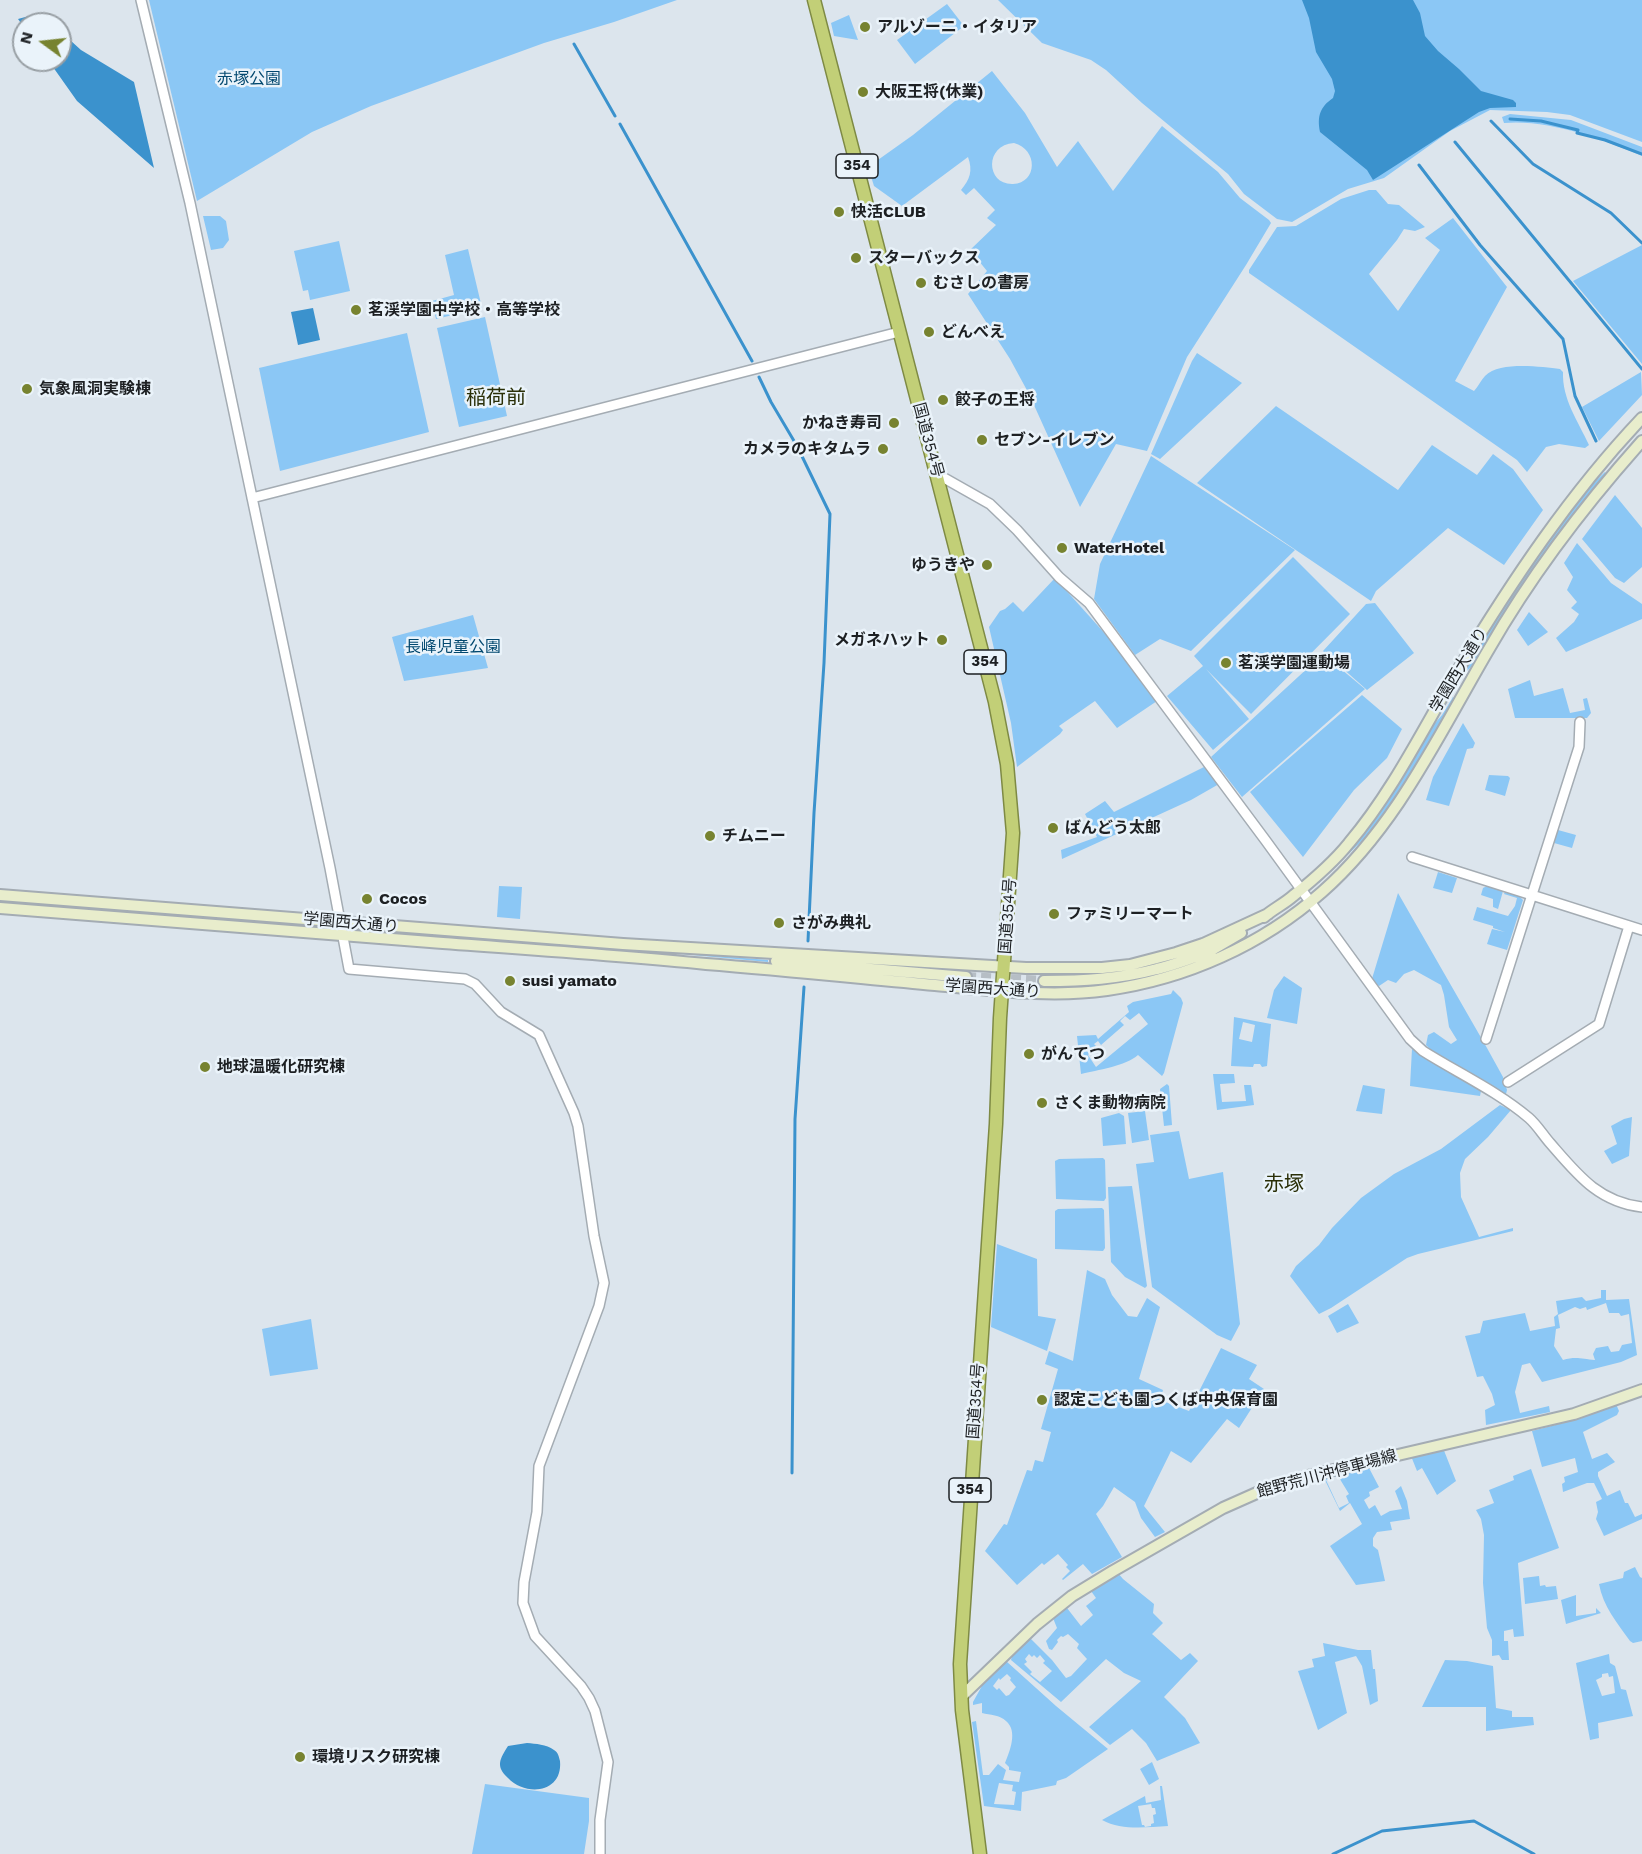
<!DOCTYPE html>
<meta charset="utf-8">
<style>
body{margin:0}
#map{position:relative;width:1642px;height:1854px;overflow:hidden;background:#dce5ed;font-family:"Work Sans",sans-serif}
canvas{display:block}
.north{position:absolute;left:12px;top:12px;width:60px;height:60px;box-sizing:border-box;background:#eaf3fa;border:2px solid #989fa4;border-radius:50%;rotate:285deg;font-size:16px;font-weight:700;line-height:24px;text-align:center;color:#1d2023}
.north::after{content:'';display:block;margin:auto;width:21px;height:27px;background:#778330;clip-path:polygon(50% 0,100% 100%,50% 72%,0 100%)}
</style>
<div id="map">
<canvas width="1642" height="1854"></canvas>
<div class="north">N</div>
</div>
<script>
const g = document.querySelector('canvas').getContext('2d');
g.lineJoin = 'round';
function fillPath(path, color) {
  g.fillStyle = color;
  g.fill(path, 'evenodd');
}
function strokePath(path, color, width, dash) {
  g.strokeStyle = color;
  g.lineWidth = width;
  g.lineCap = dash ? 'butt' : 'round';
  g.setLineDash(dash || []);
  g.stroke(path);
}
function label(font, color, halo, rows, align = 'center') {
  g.font = font + ' "Work Sans","Noto Sans JP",sans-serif';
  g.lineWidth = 5;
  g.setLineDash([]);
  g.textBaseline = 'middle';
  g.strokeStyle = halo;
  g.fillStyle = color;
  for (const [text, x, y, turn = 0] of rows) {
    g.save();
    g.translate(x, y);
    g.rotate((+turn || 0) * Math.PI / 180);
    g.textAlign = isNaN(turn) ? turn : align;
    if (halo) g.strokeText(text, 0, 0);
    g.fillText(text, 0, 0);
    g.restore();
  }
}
fillPath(new Path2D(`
 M149,0H677L614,22L544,43L371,106L312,132L197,201Z
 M998,0H1642V142L1570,115L1547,112L1490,110L1450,131L1384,178L1348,189L1292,222L1277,219L1244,194L1228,174L1142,103L1106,70L1091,60L1042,43Z
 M947,4L964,26L915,64L897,40Z
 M849,15L858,40L834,36L831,23Z
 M992,71L1025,113L1057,167L1078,141L1113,191L1162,126L1218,172L1240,198L1269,220L1271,223L1246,265L1187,357L1147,451L1116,444L1080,507L1029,394L1010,359L968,294L987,271L970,250L996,225L987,218L995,210L974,188L966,195L961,190C970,179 973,171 968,157L902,206L874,186L868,167L913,135ZM1014,143C1038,149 1038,183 1013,184C986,185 984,145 1014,143Z
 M1510,114L1571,120L1642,147V156C1602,139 1548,119 1504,123L1502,117Z
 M1369,190H1376L1388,204L1399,205L1425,227L1415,231L1404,229L1397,240L1369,274L1398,311L1440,250L1425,238L1453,218L1507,287L1455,381L1474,391C1478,387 1481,380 1485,376C1500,361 1541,367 1560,369L1563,372C1562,399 1578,421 1589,445L1585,448L1559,444L1546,447L1527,472L1517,460L1249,273V270L1277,227L1296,226L1341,199Z
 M203,216H220L226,221L229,240L223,248L211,250Z
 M339,241L350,291L310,300L308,290L303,291L294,251Z
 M1642,245V364L1573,281Z
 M468,249L482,308L436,319L432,301L454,295L445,255Z
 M485,317L507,416L459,427L437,328Z
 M407,333L429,432L280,471L259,368Z
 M1197,353L1242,383L1160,459L1151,454L1192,361Z
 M1641,372L1642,395L1599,441L1582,407Z
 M1276,406L1398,490L1432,445L1477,475L1493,454L1513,469L1543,510L1504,565L1448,528L1376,591L1371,601L1197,483Z
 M1151,456L1295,550L1191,651L1160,639L1135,655L1094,599L1100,564Z
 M1605,472L1607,474L1515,597L1472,666L1464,674L1457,687L1455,685L1506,599L1582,494Z
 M1615,495L1642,528V567L1624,583L1615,578L1582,539Z
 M1577,543L1611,583L1642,604V619L1566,652L1556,638L1574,622L1579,614L1571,608L1577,602L1567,590L1573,577L1564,563Z
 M1293,557L1350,614L1251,714L1206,669L1249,719L1213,750L1167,696L1203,666L1194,656Z
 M1055,578L1108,637L1157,701L1117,728L1095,701L1059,726L1063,730L1060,734L1017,767L1011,723L989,627L1000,611L1005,609L1013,602L1023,612Z
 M1375,603L1414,653L1367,690L1323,651L1366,604Z
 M1529,612L1548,632L1528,646L1517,630Z
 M473,615L488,668L404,681L392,637Z
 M1323,654L1365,689L1242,797L1211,757Z
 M1530,680L1534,696L1563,688L1570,713L1585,710L1583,699L1587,698L1591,713L1587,718H1515L1508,689Z
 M1362,695L1402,729L1387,758L1354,790L1303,857L1250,792Z
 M1453,697L1455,699L1396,799L1375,828L1319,883L1318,881L1350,850L1373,821L1402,778L1429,730L1442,715Z
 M1463,723L1475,743L1473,748L1467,749L1449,806L1426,800L1433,777Z
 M1206,766L1219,784L1191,800L1062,859L1061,850L1097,837L1085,814L1105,801L1114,812Z
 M1489,775L1508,776L1510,778L1505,796L1485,790Z
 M1558,830L1576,835L1572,848L1554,843Z
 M1438,872L1457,878L1452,893L1433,888Z
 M499,886L522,887L520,919L497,917Z
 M1487,886L1503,891L1498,909L1493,907V899L1481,895L1483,888Z
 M1505,892L1519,896L1523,900L1507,950L1487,944L1492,929L1505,932L1493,928V926L1473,920L1477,907L1508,916L1515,906L1517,898L1504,894Z
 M1398,893L1487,1048L1503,1077L1507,1090L1506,1094H1503L1431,1050L1426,1045L1428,1035L1434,1032L1451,1044L1457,1040L1449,1027L1444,995L1441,985L1414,970L1404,974L1396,983L1388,980L1379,986L1371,982Z
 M405,932L605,946L603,951L437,938Z
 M659,951L768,960V962L661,952Z
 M1284,976L1302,988L1297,1024L1267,1018L1274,990Z
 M1173,990L1181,998L1183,1003L1164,1073L1162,1076L1138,1055C1126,1066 1097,1070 1081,1074L1077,1036L1096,1035L1098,1039L1129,1012L1127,1006L1133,1002L1171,994ZM1139,1013L1148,1024L1096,1067L1088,1055L1096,1046L1094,1044L1098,1041L1101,1045L1124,1025L1120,1021L1125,1016L1130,1020Z
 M1234,1017L1271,1024L1267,1066L1262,1067L1260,1064H1254L1253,1067L1231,1066ZM1243,1022L1255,1025L1252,1042L1239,1039Z
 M1412,1049L1481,1091L1480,1096L1410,1086Z
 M1213,1074H1234L1235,1083L1220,1084L1222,1102L1246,1101L1244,1085H1251L1254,1105L1217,1110Z
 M1167,1084L1169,1086L1172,1125L1164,1126L1160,1089Z
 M1363,1085L1385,1089L1382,1114L1356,1111Z
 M1500,1105L1511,1110L1488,1137L1465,1159L1460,1173L1461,1197L1479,1237L1513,1228V1231L1418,1254L1407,1258L1331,1308L1319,1314L1290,1276L1296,1266L1319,1245L1332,1228L1361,1198L1394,1174L1441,1149Z
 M1145,1111L1149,1140L1132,1143L1128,1113Z
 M1119,1113L1124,1116L1126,1144L1103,1146L1101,1118Z
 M1632,1117L1629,1156L1612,1164L1604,1151L1617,1144L1611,1126L1624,1119Z
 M1179,1131L1189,1179L1223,1172L1240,1324L1231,1341L1217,1335L1152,1287L1136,1164L1154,1162L1150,1135Z
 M1103,1158L1105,1160L1106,1198L1104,1201L1056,1199L1055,1161L1059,1159Z
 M1132,1186L1147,1286L1145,1288L1125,1277L1111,1262L1108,1187Z
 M1102,1208L1104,1210L1105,1248L1103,1251L1055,1249V1211L1058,1209Z
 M997,1244L1037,1259L1038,1316L1056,1319L1047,1351L991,1327Z
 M1087,1270L1105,1279L1112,1295L1128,1316L1137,1317L1147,1298L1160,1307L1139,1379L1163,1390L1160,1400L1189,1411L1221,1348L1257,1365L1249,1379L1264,1389L1239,1428L1227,1419L1191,1463L1171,1451L1144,1506L1165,1532L1155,1537L1141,1518L1135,1502L1114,1487L1103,1506L1096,1514L1122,1557L1092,1574L1083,1564L1063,1580L1062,1579L1070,1571L1066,1567L1068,1565L1058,1554L1044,1565L1042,1563L1017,1585L985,1551L1004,1524L1007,1525L1027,1470L1032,1471L1035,1460L1043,1462L1051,1432L1041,1429L1058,1369L1045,1364L1049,1351L1073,1361Z
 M1601,1290H1606V1300L1629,1299L1637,1355L1621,1362L1542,1382L1530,1363L1522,1365L1515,1392L1520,1413L1549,1406L1550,1412L1486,1425L1485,1410L1495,1405L1492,1394L1483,1376L1477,1377L1465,1336L1480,1333L1483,1321L1525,1313L1530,1331L1555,1326L1554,1317L1558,1314L1556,1301L1582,1297L1586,1301L1601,1298ZM1606,1303L1609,1313H1619L1621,1316L1629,1314L1632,1343L1622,1345L1619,1351L1611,1352L1608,1346L1596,1348L1593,1354L1595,1360C1582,1359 1576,1356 1563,1360L1554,1346L1556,1329L1560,1328L1558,1315L1575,1307L1580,1309L1586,1307L1587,1310Z
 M1348,1304L1359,1323L1337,1333L1328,1316Z
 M311,1319L318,1369L270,1376L262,1329Z
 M1616,1404L1619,1411L1617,1415L1583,1432L1592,1459L1607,1453L1615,1462L1598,1472V1476L1607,1496L1620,1490L1625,1503H1628L1635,1517L1642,1514V1519L1604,1536L1596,1519L1598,1512L1596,1502L1602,1499L1594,1483H1587L1563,1492L1562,1484L1565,1482L1564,1477L1578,1472L1575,1458L1542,1467L1532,1431L1582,1418Z
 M1443,1448L1456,1481L1437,1495L1422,1468L1417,1471L1411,1456Z
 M1369,1468L1379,1487L1369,1492L1370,1496L1364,1500L1369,1509L1375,1505L1381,1516L1390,1511L1402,1509L1395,1491L1401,1486L1407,1501L1410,1519L1390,1522L1392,1530L1377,1532L1373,1538V1546L1378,1550L1385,1581L1356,1585L1330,1546L1362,1524L1350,1503L1340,1511L1323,1476ZM1334,1476L1335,1477L1338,1476L1349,1494L1346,1496L1349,1503L1339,1508L1326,1480Z
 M1531,1469L1559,1548L1518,1563L1524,1636L1514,1637L1513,1629L1504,1631V1641H1508L1509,1660H1502L1499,1655L1492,1656V1640L1487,1628L1483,1583L1484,1535L1481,1519L1476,1510L1494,1503L1489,1490L1514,1480L1513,1476Z
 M1635,1567L1640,1577L1642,1578V1641L1633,1643L1630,1641C1617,1623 1603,1606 1599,1584L1623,1578L1624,1572Z
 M1118,1573L1123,1579L1154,1604L1153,1613L1163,1623L1152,1634L1181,1660L1190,1653L1198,1661L1164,1697L1185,1718L1200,1743L1157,1761L1146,1743L1132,1729L1110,1745L1089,1727L1141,1681L1124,1673L1106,1659L1061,1702L1011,1660L1012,1656L1030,1638L1052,1660L1066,1678L1071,1676L1087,1659L1077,1648L1079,1644L1068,1634L1063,1637L1061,1636L1057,1640L1058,1642L1052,1650L1049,1649L1046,1641L1057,1628L1053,1618L1067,1608L1081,1626L1093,1615L1086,1606L1096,1598L1091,1591ZM1029,1654L1032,1657L1034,1655L1037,1658L1040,1655L1045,1661L1043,1663L1052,1671L1040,1682L1030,1674L1032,1672L1024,1664L1027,1662L1025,1659Z
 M1539,1576L1540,1586L1545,1585L1546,1587L1556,1586L1558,1599L1525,1604L1523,1578Z
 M1576,1595V1616L1596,1613V1608L1601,1613L1566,1624L1561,1600Z
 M1323,1643L1358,1650H1371L1373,1669H1375L1378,1701L1370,1705L1362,1666L1356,1656L1335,1662L1347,1713L1318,1730L1298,1671L1314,1667L1312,1659L1325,1656Z
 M1609,1654L1610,1663L1615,1666L1621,1689L1626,1690L1633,1716L1598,1723L1599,1738L1590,1740L1576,1663ZM1608,1673L1609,1677L1613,1676L1615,1693L1602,1696L1596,1680L1602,1677V1674Z
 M1445,1660L1467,1661L1493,1666L1496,1708L1512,1711V1717H1533L1534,1725L1486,1731V1707H1422Z
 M1006,1661L1056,1706L1108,1749L1066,1778L1057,1781L1056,1785L1022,1792L1021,1811L984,1806L972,1722L976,1721L983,1775H989L998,1764L1006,1770L1003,1780L1019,1782L1021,1772L1009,1770V1767L1005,1763C1010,1751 1018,1731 1006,1721C1000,1715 990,1715 982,1713V1703L973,1705V1702L983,1684ZM1007,1674L1011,1678L1010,1680L1016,1687L1009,1695L1006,1696L999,1688L997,1690L993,1686L999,1678L1000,1680ZM999,1783L1013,1785L1012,1791L1016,1792L1014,1805L994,1804Z
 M1152,1762L1159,1779L1149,1785L1140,1769Z
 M485,1784L589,1798V1821L584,1854H472Z
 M1160,1786H1162L1168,1826C1147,1827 1122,1831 1102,1820L1145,1796L1146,1803L1161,1800ZM1151,1804L1152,1808H1155L1156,1814L1153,1815L1154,1823L1151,1824V1826L1145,1827L1144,1825H1142L1138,1806Z`), '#8bc7f5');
fillPath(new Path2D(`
 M1302,0H1413L1420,13L1425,36L1438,51L1459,69L1481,91L1513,100L1516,103V107L1490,108L1479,112L1373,180L1367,170L1320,132C1317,116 1320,107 1333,98L1335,91L1332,79L1316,52L1309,18Z
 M40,13L52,24H24V27L18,19Z
 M60,31L81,50L134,82L154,168L77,101L48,60H60Z
 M313,308L320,340L298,345L291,312Z
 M527,1743C536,1744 546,1744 554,1750C558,1752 559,1757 560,1761C563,1793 526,1797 508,1778C495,1766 500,1759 508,1746Z`), '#3b92cd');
strokePath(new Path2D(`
 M574,44L615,116
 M1510,119L1541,121L1578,130L1577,133L1605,140L1642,154
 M1491,121L1533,164L1611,213L1642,243
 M620,124L752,361
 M1455,142L1642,369
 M1419,165L1480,245L1563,339L1575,396L1596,441
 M759,377L771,402L797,446L830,514L824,663L814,813L808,941
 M792,1473L795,1119L804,987
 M1333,1854L1382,1831L1474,1821L1534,1854`), '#3b92cd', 3);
strokePath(new Path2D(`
 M966,977L1044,981`), '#b6bec5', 10, [10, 5]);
const tertiary = new Path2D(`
 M141,0L190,203L330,868L349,969L465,979L475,984L501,1012L539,1035L574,1113L578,1126L594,1236L604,1283L599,1306L539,1466L537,1512L524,1582L523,1603L535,1636L581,1686L589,1698L595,1711L608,1762L600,1820V1854
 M937,474L990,504L1017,530L1059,577L1089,603L1266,841L1410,1039L1423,1051C1458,1073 1497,1091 1529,1118C1537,1125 1543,1135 1550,1143C1577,1174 1598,1202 1642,1207
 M252,498L899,332
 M1412,857L1642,930
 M1486,1039L1579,747L1580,722
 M1508,1082L1599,1024L1629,926`);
const secondary = new Path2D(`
 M0,895L623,944L1026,968H1102L1130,965L1176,953L1203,944L1268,914
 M0,908C143,919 286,931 430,942C522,949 614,955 706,964C783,970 859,978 935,985C992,990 1051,998 1107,990C1186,979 1262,945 1322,892C1397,826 1439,734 1489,649C1532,574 1584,506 1642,441
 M1264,917C1273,909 1284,904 1293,896C1313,880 1333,863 1349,843C1393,791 1423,729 1458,670C1512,581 1570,494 1642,418
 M1205,954L1241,933
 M776,961L966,977
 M1044,981C1083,981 1119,979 1157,969C1175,965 1193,957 1211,952
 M961,1697L1037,1624L1072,1596L1113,1571L1223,1508L1268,1488L1312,1475L1574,1414L1642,1390`);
const trunk = new Path2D(`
 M814,0L995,702L1007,764L1013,833L1000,1018L996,1124L960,1664L962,1710L980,1854`);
strokePath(tertiary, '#a4acb3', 12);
strokePath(secondary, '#a4acb3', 14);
strokePath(trunk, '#7e8a44', 15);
strokePath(tertiary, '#fff', 9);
strokePath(secondary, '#e8edcc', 10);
strokePath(trunk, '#c2cf77', 12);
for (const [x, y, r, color] of [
 [865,27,6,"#778330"],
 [863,92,6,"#778330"],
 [839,212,6,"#778330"],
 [856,258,6,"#778330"],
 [921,283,6,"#778330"],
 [356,310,6,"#778330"],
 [929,332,6,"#778330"],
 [27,389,6,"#778330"],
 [943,400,6,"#778330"],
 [894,423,6,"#778330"],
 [982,440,6,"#778330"],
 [883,449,6,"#778330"],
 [1062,548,6,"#778330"],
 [987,565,6,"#778330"],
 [942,640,6,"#778330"],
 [1226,663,6,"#778330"],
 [1053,828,6,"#778330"],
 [710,836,6,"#778330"],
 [367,899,6,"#778330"],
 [1054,914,6,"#778330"],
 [779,923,6,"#778330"],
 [510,981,6,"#778330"],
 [1029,1054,6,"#778330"],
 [205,1067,6,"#778330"],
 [1042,1103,6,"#778330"],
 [1042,1400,6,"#778330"],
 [300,1757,6,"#778330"]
]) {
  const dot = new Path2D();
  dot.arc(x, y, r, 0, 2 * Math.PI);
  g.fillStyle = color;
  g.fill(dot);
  strokePath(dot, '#eaf3fa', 2);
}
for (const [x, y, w] of [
 [857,166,42],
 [985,662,42],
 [970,1490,42]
]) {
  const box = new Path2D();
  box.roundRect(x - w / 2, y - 12, w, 24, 4.5);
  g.fillStyle = '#eaf3fa';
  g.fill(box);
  strokePath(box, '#1d2023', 1.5);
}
label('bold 15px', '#1d2023', null, [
 ["354",857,166],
 ["354",985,662],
 ["354",970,1490]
]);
label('bold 16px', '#1d2023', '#eaf3fa', [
 ["アルゾーニ・イタリア",877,27],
 ["大阪王将(休業)",875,92],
 ["快活CLUB",851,212],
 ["スターバックス",868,258],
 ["むさしの書房",933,283],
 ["茗渓学園中学校・高等学校",368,310],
 ["どんべえ",941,332],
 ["気象風洞実験棟",39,389],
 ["餃子の王将",955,400],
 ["かねき寿司",882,423,"right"],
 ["セブン-イレブン",994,440],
 ["カメラのキタムラ",871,449,"right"],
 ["WaterHotel",1074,548],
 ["ゆうきや",975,565,"right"],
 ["メガネハット",930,640,"right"],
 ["茗渓学園運動場",1238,663],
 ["ばんどう太郎",1065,828],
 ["チムニー",722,836],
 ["Cocos",379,899],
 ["ファミリーマート",1066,914],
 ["さがみ典礼",791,923],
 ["susi yamato",522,981],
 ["がんてつ",1041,1054],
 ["地球温暖化研究棟",217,1067],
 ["さくま動物病院",1054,1103],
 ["認定こども園つくば中央保育園",1054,1400],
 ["環境リスク研究棟",312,1757]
], 'left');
label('16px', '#02486f', '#eaf3fa', [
 ["赤塚公園",249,79],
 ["長峰児童公園",453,647]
]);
label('16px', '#1d2023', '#eaf3fa', [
 ["国道354号",928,440,75],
 ["学園西大通り",1459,670,-59],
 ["国道354号",1008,916,-86],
 ["学園西大通り",351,923,5],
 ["学園西大通り",993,989,4],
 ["国道354号",976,1401,-86],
 ["館野荒川沖停車場線",1327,1474,-15]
]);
label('20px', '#2a2f07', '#eaf3fa', [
 ["稲荷前",496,398],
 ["赤塚",1284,1184]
]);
</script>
